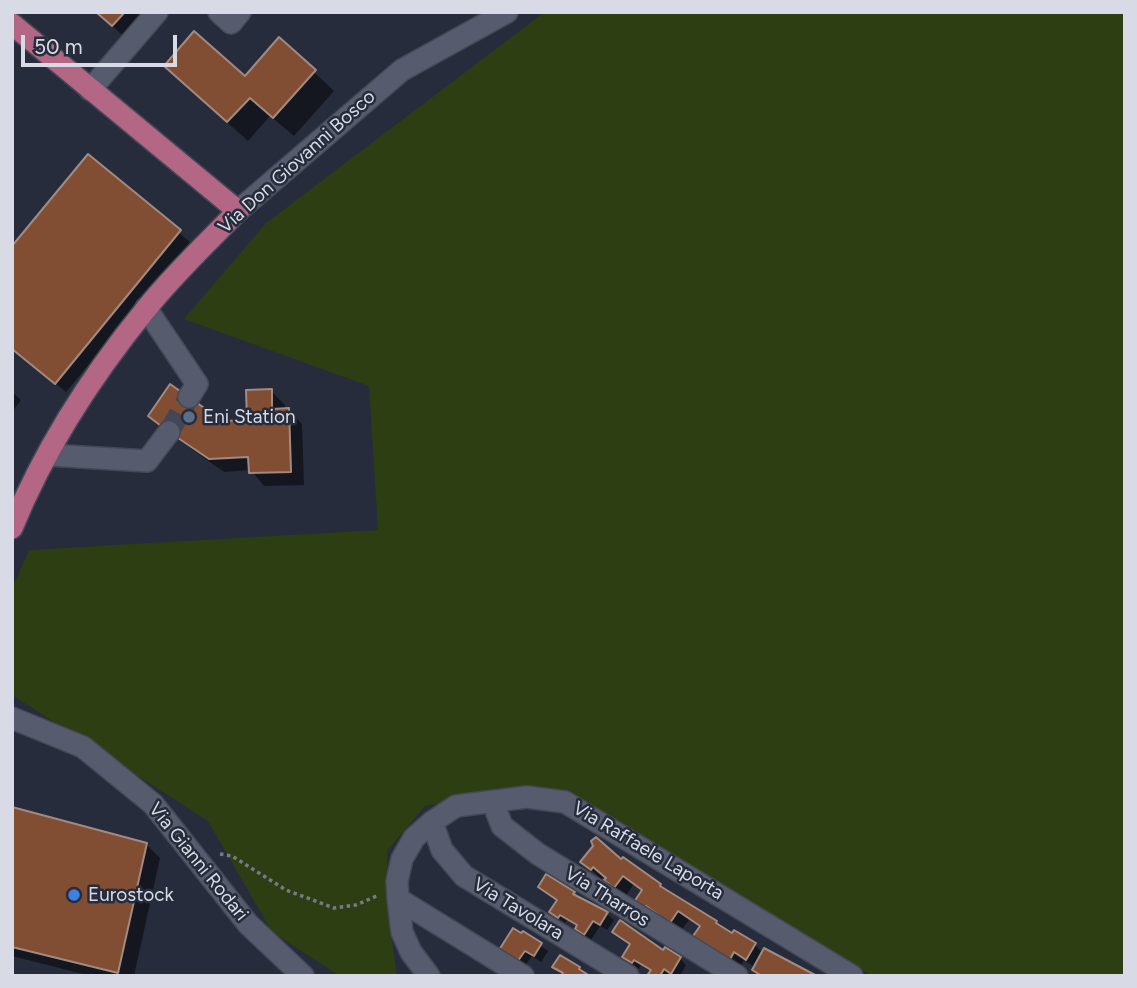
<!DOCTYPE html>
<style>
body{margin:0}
#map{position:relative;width:1137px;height:988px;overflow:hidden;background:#272c3c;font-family:Figtree,sans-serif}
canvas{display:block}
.frame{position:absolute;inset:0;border:14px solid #d8dbe6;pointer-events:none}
.scale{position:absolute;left:21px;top:35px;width:156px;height:32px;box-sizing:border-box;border:4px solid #d8dbe6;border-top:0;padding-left:9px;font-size:21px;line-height:24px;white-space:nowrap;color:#d8dbe6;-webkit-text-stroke:5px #272c3c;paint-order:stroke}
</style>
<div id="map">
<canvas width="1137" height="988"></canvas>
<div class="frame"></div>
<div class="scale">50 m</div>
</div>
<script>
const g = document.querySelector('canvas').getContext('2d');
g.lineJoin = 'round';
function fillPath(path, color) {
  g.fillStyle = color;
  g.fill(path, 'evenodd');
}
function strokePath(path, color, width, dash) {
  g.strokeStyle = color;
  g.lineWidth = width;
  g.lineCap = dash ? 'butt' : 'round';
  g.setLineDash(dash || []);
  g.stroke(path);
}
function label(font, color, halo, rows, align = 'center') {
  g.font = font + ' Figtree,sans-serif';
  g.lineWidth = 5;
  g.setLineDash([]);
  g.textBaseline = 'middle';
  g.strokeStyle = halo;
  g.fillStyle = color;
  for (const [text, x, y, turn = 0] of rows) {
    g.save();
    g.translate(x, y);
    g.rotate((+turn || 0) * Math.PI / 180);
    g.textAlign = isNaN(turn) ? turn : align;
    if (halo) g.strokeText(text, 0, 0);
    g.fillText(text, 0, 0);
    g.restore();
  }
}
fillPath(new Path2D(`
 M549,12H1125V976H873L719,890L569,790L486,796L425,806L387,851L390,928L397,976H340L272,932L208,821L12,695V589L29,550L378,530L369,386L184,319L266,223L542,14Z`), '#2c3e12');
fillPath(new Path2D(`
 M97,12H162L132,44Z
 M280,40L334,91L294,136L270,116L248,141L185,85L245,78Z
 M89,156L190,242L66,392L12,348Z
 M271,391L285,405V410H288L302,424L304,485L264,486L251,470L224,472L163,429L150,416L222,423L249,422Z
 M12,392L21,400L12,412Z
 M12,809L146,844L160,858L134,976H91L12,956Z
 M583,862H621L716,922L725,931L755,945L763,953L813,976H760L754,970L756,968L744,960L738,971L703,949L701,928L689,920L679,934L661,918L657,914L654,918L636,902L643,891L634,884L625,897L604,876L601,879Z
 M540,887L573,893L580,900L607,914L614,920L607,930L600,926L591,940L577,929L579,927L567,920L565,923L551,912L558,901Z
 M614,932L680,958L686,965L680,976H653L652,972L641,965L639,969L624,957L631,945Z
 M523,933L548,951L541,962L532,956L522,970L509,958Z`), '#0007');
const building = new Path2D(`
 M96,12H125L112,26Z
 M194,31L245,76L279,37L316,70L273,118L250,98L227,122L164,66Z
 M88,154L181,230L55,384L12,349V246Z
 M170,384L223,421L247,420L246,390L272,389V409L289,408L291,472L249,473L248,457L209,459L169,432L148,416Z
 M12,807L147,843L118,973L12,947Z
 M596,837L621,859L623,857L661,884L660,886L717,921L716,923L732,933L734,930L756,943L746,960L734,952L728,963L719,953L704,943L702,947L691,939L700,926L678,911L668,926L659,918L660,916L646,906L644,909L634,902L642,890L623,876L614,888L604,880L606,878L593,867L591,870L580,862L593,846L591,841Z
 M546,874L575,892L573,894L608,912L600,925L593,921L584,935L575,929L577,925L560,915L558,918L549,912L557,900L538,887Z
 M620,920L663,950L665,947L681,957L671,974L664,969L660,976H652L648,974L651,970L634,960L632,963L622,957L630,944L612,932Z
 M513,928L521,933L523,931L542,943L534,956L525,951L515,965L499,950Z
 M764,948L817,976H762L752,970Z
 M560,955L580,967L579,969L590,976H561L563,973L552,967Z`);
fillPath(building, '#814e34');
strokePath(building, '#a18b81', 2);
strokePath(new Path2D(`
 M169,432L189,397`), '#424656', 21, [21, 10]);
const minor = new Path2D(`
 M219,12L231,23L240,12
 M90,90L157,12
 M238,211L402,70L507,12
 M146,308L197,384L189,397
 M49,455L147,461L169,432
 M12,718L83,747L153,804L248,924L303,976
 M497,801V813L502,826L538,854L737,976
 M432,822L442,850L464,876L628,976
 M398,899L523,976
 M429,976L411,952L402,932L398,899L397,881L402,859L414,838L432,822L456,806L527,797L565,802L852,976`);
const major = new Path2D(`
 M12,24L238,211C207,243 174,274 146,309C93,374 44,450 12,528`);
strokePath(minor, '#444856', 24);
strokePath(major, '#444856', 24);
strokePath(new Path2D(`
 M220,854L232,856L286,890L334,908L356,905L379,895`), '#767a88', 3.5, [3.5, 3.5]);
strokePath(minor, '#565c6e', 21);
strokePath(major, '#b46784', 21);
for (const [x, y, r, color] of [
 [189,417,7,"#5c6f8a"],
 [74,895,7,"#3f7fe0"]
]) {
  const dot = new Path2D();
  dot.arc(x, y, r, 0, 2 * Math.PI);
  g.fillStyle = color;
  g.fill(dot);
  strokePath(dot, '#272c3c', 2.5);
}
label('19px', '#d8dbe6', '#272c3c', [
 ["Via Don Giovanni Bosco",297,162,-42],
 ["Via Raffaele Laporta",648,851,31],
 ["Via Gianni Rodari",198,862,51],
 ["Via Tharros",607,897,32],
 ["Via Tavolara",518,909,31]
]);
label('19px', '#d8dbe6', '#272c3c', [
 ["Eni Station",203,417],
 ["Eurostock",88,895]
], 'left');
</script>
